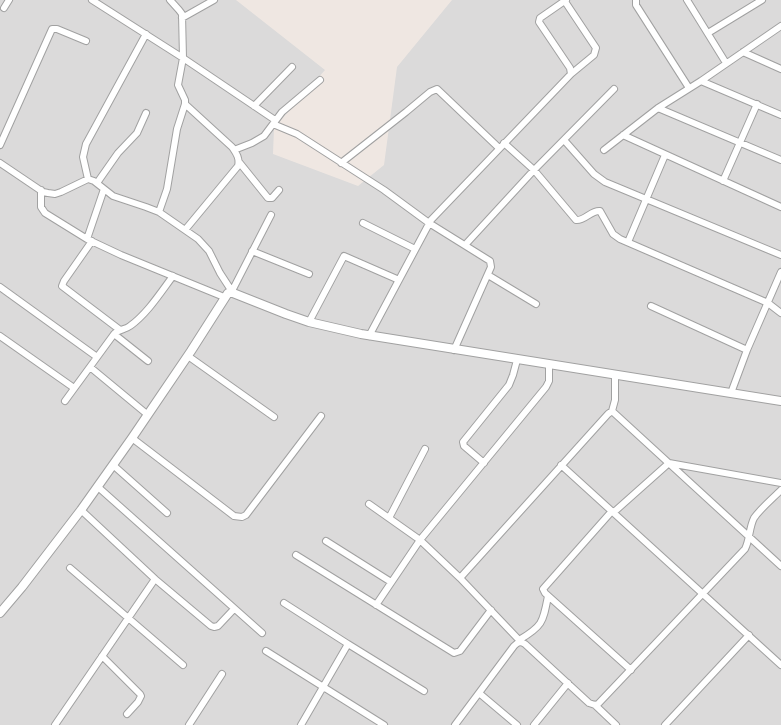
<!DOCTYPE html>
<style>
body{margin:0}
canvas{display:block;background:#efe7e2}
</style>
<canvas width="781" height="725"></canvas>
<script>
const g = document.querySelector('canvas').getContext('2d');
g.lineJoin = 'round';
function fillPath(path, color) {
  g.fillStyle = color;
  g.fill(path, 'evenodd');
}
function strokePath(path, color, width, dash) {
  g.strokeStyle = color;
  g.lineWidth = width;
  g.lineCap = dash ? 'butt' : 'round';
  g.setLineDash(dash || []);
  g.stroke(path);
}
fillPath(new Path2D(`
 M0,0H236L325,70L274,128L273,154L358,186L384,165L397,67L452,0H781V725H0Z`), '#dbdada');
const minor = new Path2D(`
 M92,0L183,58L275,120
 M564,0L596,48L594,55L571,74
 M636,0V5L689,88
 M687,0L726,63
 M4,8L9,0
 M182,18L214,0
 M708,33L762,0
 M743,52L781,69
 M701,81L781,115
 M185,104L232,147C236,153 240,158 238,166L185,230
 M254,106L292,67
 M658,108L781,160
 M273,124L297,134L384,190L429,223L490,261L491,267L454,350
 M623,135L781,207
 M564,140L594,174L605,182L781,255
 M504,143L534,170L576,220C585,221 591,210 600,211L613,234L620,239L768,303L781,313
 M0,145L52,29H57L86,41
 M234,150L252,143L264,136L282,112L320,80
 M604,150L658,108L701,81L781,26
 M239,162L268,198H272L279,190
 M0,163L43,192L48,193L55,194L61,192L88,179L94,181L113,196L146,207L159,212L198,239L209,251L220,273L233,293
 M341,163L406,112L430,92L437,89L499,148
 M88,179L83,157L86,144L146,34
 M723,181L757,104
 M97,183L118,153L137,133L146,113
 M41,190V207L45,213L87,239L121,255L224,297
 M159,212L167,189L177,129L185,104V100L178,85L183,58L182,14L179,10L170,0
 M363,223L415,249
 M87,239L104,189
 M92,241L64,281L62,286L120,330
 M628,242L665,155
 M465,245L534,170L614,89
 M252,251L309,274
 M488,275L536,304
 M0,287L97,357
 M232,291L271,215
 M651,306L747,350
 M309,322L344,256L399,280
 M114,334L148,361
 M0,336L74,388
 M369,336L431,220L571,74L570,68L539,22L540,18L566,0
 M188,356L274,417
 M90,367L148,415
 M731,393L747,350L781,272
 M65,401L114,334C119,329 125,330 130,326C147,314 161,292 173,276
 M612,411L615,400V375
 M132,438L234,516L242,517L246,515L321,416
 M484,463L464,446L463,442L509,385L513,375L517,360
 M113,465L167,513
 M561,465L781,665
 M98,487L262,633
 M369,504L420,540L460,578L521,642
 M81,510L155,579L211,626L214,627L218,626L234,609
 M612,511L543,589L545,593L631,670
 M614,512L669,463L781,483
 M389,518L425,449
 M326,541L391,582
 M296,555L454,653L460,651L491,610
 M70,568L183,665
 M460,578L608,414L612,411L781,566
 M284,603L348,644L301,725
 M376,605L420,540L546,387L549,381V364
 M519,640C543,626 543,622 548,596
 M348,644L424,691
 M266,651L384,725
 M102,656L140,694L141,696L138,702L127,714
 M479,693L517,725
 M595,705L616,725
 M55,725L155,579
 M189,725L222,674
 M455,725L514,646C518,642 520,641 525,644L589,703L595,705L598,704L745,549C750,539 749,528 754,518C760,509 773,498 781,490
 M534,725L568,683
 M665,725L749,635`);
const tertiary = new Path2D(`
 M0,613L22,587L81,510L132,438L191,351L228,293H233L286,314L309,322L361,334L781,401`);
strokePath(minor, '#a1a1a1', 8);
strokePath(tertiary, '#a1a1a1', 10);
strokePath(minor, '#fff', 6);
strokePath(tertiary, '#fff', 8);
</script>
